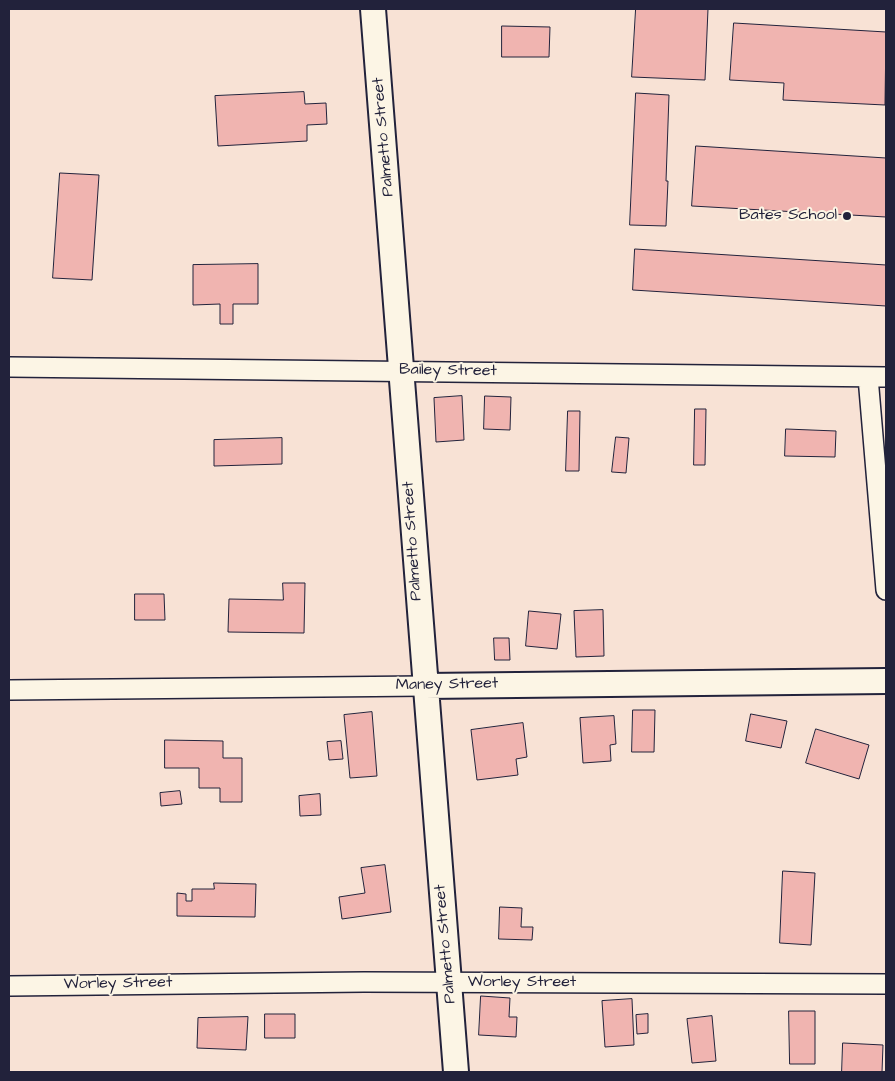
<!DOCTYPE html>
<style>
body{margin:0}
#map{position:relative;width:895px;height:1081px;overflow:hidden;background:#f8e2d5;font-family:"Architects Daughter",sans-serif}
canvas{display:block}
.frame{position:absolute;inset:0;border:10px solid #22223b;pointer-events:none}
</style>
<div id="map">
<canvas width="895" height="1081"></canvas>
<div class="frame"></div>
</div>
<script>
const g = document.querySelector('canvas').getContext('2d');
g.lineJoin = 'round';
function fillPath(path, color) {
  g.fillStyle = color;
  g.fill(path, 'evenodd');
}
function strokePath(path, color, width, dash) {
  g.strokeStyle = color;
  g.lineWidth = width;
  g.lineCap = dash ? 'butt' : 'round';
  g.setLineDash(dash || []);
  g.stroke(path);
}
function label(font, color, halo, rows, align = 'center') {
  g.font = font + ' "Architects Daughter",sans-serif';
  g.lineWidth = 4;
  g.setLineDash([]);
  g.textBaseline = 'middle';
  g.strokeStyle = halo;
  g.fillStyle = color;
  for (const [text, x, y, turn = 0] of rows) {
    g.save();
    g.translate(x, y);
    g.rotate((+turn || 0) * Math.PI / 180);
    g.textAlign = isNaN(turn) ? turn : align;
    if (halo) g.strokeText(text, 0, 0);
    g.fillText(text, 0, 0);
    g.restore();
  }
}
const building = new Path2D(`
 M636,9H708L705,80L632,77Z
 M734,23L886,32L885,105L783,100L784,83L730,80Z
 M502,26L550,27L549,57H502Z
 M304,92L305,104L326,103L327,124L307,125V141L218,146L215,96Z
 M636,93L669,95L666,181H668L666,226L630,225Z
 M696,146L886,158V217L692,206Z
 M60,173L99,175L92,280L53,278Z
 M635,249L886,265V306L633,290Z
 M258,264V304H233V324H220V304L193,305V265Z
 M462,396L464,440L436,442L434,398Z
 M485,396L511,397L510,430L484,429Z
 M695,409H706L705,465H694Z
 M568,411H580L579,471H566Z
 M786,429L836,431L835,457L785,456Z
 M616,437L629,438L626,473L612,472Z
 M282,438V464L214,466V440Z
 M283,583H305L304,633L228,632L229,599L283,600Z
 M135,594H164L165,620H135Z
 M603,610L604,656L576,657L574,611Z
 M529,611L561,614L557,649L526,646Z
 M494,638H509L510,660H495Z
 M633,710H655L654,752H632Z
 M372,712L377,776L350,778L344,715Z
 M751,714L787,721L781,748L746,741Z
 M614,716L616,744L610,745L611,761L583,763L580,718Z
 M523,723L527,757L516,759L518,775L477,780L471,730Z
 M816,729L869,745L859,779L806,763Z
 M165,740L223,741V758H242V802H220V788H199V768H165Z
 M341,741L343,759L329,760L327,742Z
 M180,791L182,804L161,806L160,793Z
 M320,794L321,815L300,816L299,796Z
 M385,865L391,912L342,919L339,897L365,893L361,868Z
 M783,871L815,873L811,945L780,943Z
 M214,883L256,884L255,917L177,916V893L186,894V901H192V889H214Z
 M500,907L522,908L521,927H533L532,940L499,939Z
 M481,996L510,998L509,1017H517L516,1037L479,1035Z
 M632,999L634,1045L605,1047L602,1001Z
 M789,1011H815V1064H790Z
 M265,1014H295V1038H265Z
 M648,1014V1033L637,1034L636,1015Z
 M712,1016L716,1061L692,1063L687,1019Z
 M248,1017L246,1050L197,1048L198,1018Z
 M843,1043L883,1045L882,1072H842Z`);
fillPath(building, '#f0b4b0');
strokePath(building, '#22223b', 1);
const minor = new Path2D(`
 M9,367L886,377
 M868,377L886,590
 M9,690L425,686
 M9,986L364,982L886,984`);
const tertiary = new Path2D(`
 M373,9L456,1072
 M425,686L886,681`);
strokePath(minor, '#22223b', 22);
strokePath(tertiary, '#22223b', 28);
strokePath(minor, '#fcf5e5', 19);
strokePath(tertiary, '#fcf5e5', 24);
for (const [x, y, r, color] of [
 [847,216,5,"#22223b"]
]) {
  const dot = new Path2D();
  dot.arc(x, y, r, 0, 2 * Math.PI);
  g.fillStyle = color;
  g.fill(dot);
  strokePath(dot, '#fcf5e5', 2);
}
label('16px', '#22223b', '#fcf5e5', [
 ["Palmetto Street",384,137,-95],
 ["Bailey Street",448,371,1],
 ["Palmetto Street",413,541,-94],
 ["Maney Street",447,685,-1],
 ["Palmetto Street",446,944,-95],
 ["Worley Street",522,983],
 ["Worley Street",118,984,-1]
]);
label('16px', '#22223b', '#fcf5e5', [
 ["Bates School",837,216]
], 'right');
</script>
